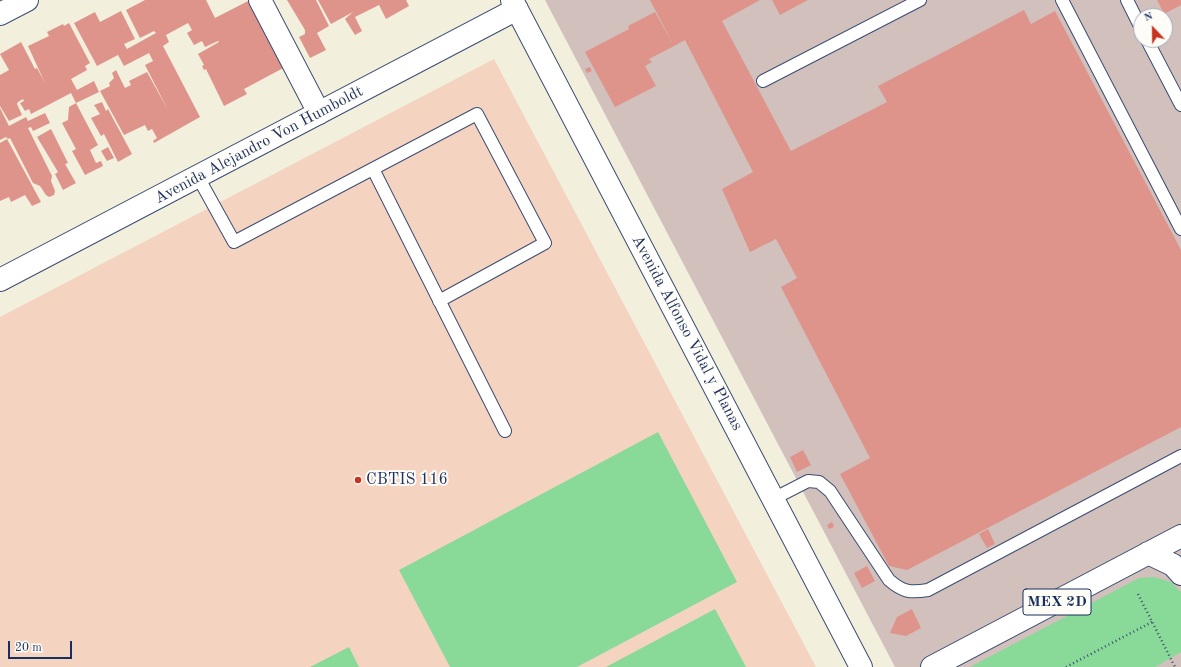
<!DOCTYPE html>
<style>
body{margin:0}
#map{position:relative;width:1181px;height:667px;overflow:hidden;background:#f3efdd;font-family:"Old Standard TT",serif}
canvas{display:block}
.north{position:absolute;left:1133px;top:8px;width:40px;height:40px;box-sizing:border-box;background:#fdfcf7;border:1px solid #a3aaba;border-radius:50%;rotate:338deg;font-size:11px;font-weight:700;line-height:16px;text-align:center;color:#1b2f5e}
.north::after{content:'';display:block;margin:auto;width:14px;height:18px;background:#c8321e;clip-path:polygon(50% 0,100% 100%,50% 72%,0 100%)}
.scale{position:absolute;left:8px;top:641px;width:64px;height:18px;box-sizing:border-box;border:2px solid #1b2f5e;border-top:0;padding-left:5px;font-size:12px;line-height:14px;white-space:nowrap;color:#1b2f5e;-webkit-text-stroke:3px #fdfcf7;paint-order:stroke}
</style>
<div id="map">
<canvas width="1181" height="667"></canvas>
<div class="north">N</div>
<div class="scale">20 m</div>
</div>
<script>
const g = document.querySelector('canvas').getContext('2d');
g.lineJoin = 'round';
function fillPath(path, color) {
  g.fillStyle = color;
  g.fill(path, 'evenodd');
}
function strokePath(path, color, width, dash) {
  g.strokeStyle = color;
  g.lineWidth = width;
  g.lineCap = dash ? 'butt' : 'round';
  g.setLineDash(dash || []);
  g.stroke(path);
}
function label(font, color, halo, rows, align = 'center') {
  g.font = font + ' "Old Standard TT",serif';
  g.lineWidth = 4;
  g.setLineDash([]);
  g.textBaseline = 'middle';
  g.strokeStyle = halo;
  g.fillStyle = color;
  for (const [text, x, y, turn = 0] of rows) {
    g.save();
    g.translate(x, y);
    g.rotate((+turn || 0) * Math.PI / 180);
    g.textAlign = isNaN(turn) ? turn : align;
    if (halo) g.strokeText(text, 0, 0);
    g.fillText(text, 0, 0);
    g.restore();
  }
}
fillPath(new Path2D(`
 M494,59L816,667H0V317Z`), '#f5d3c1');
fillPath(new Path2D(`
 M545,0H1181V667H895ZM1141,16H1165V40H1141Z`), '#d1c0bc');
fillPath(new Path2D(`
 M658,432L737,582L577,667H450L399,570Z
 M1154,577L1171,582L1181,592V652L1155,667H970L1139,578Z
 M715,609L746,667H606Z
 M349,647L359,667H310Z`), '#89d999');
fillPath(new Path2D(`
 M145,0H206L215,18L250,0L287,66L244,89L247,94L224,106L206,69L204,70L202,66L204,65L198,54L219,42L218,41L205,47L202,41L194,45L187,33L192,30L188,23L166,35L169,42L163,46L200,117L154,143L153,141L157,138L152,129L148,131L145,125L124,135L100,91L110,86L109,83L114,78L112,73L116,70L125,88L131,85L129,81L147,72L168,110L145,65L153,61L149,53L124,66L118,55L97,66L74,23L95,12L100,22L121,11L135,39L124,44L127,49L156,33L154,31L140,38L126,10Z
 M287,0H316L329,26L317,33L326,50L310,58L299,37L305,34V30Z
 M318,0H406L409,6L386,19L379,5L355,17L362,31L355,35L345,19L353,12L331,24Z
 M650,0H760L722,21L791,151L887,102L878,86L1024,10L1031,24L1055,11L1181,250V427L907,570L889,566L840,474L870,458L781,287L797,278L776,239L750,252L722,189L753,172L685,40L674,46Z
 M772,0H808L780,15Z
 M1157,0H1181V5L1164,14Z
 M655,12L674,46L649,59L652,62L645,66L656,86L615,107L585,52L629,29L628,26Z
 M69,23L90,63L85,66L87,70L71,79L77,90L94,81L99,92L76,103L71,93L31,114L29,109L25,111L20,103L24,101L23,99L18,102L17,104L22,115L9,121L0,106V75L9,70L0,54L21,42L35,69L37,68L45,83L28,46L49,36L47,32L63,24L64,26Z
 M590,67L592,71L587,73L585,69Z
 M102,102L106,111L108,109L132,154L118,162L104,134L101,136L91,118L100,114L94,105Z
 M76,103L98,145L90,150L96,163L101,161L103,166L85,175L72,151L76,149L62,123L68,120L69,107Z
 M0,108L9,126L26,117L28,121L45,113L50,123L33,131L31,127L28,128L52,176L51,181L55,191L54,195L49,197L46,195L40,186L33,183L10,138L8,139L6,137L0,140Z
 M51,129L68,163L65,164L76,183L63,190L55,174L58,172L37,137Z
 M7,139L41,202L32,206L25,195L11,202L9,197L0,201V143Z
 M108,147L114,158L107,161L101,151Z
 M803,450L811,465L797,472L790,457Z
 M832,522L834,527L829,529L827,525Z
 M988,529L995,544L987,548L979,534Z
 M867,566L875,581L862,588L854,573Z
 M912,609L921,628L906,636L890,633L897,617Z`), '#de948b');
const lane = new Path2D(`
 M1062,0L1181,229
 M1127,0L1141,28
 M1147,40L1181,105
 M763,81L920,0
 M373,169L505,431
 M198,177L234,242L477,114L545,243L439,301
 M773,499L808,481L819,482L830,491L889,580C903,592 910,593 928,590L1181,456`);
const street = new Path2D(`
 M260,0L319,113
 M0,14L27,0`);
const secondary = new Path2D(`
 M512,0L861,667
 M0,280L517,9`);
const highway = new Path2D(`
 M1148,553L1173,565L1181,574
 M932,667L1181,536`);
strokePath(lane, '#3b4c71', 14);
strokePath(street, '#3b4c71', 24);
strokePath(secondary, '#3b4c71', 24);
strokePath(highway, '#3b4c71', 24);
strokePath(new Path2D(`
 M1138,594L1175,667
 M1066,667L1152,622`), '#3b4c71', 2.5, [1, 3]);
strokePath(lane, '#fff', 12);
strokePath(street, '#fff', 22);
strokePath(secondary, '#fff', 22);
strokePath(highway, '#fff', 22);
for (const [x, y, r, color] of [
 [358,480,4,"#c8321e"]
]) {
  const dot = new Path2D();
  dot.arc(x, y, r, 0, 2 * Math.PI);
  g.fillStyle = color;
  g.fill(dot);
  strokePath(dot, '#fdfcf7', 1.5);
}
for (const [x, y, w] of [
 [1057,602,68]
]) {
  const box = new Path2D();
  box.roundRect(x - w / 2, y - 13, w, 26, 3);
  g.fillStyle = '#fdfcf7';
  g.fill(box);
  strokePath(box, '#1b2f5e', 1);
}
label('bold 15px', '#1b2f5e', null, [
 ["MEX 2D",1057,602]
]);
label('16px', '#1b2f5e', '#fdfcf7', [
 ["Avenida Alejandro Von Humboldt",259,145,-28],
 ["Avenida Alfonso Vidal y Planas",687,333,62]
]);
label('16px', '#1b2f5e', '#fdfcf7', [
 ["CBTIS 116",366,480]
], 'left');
</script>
